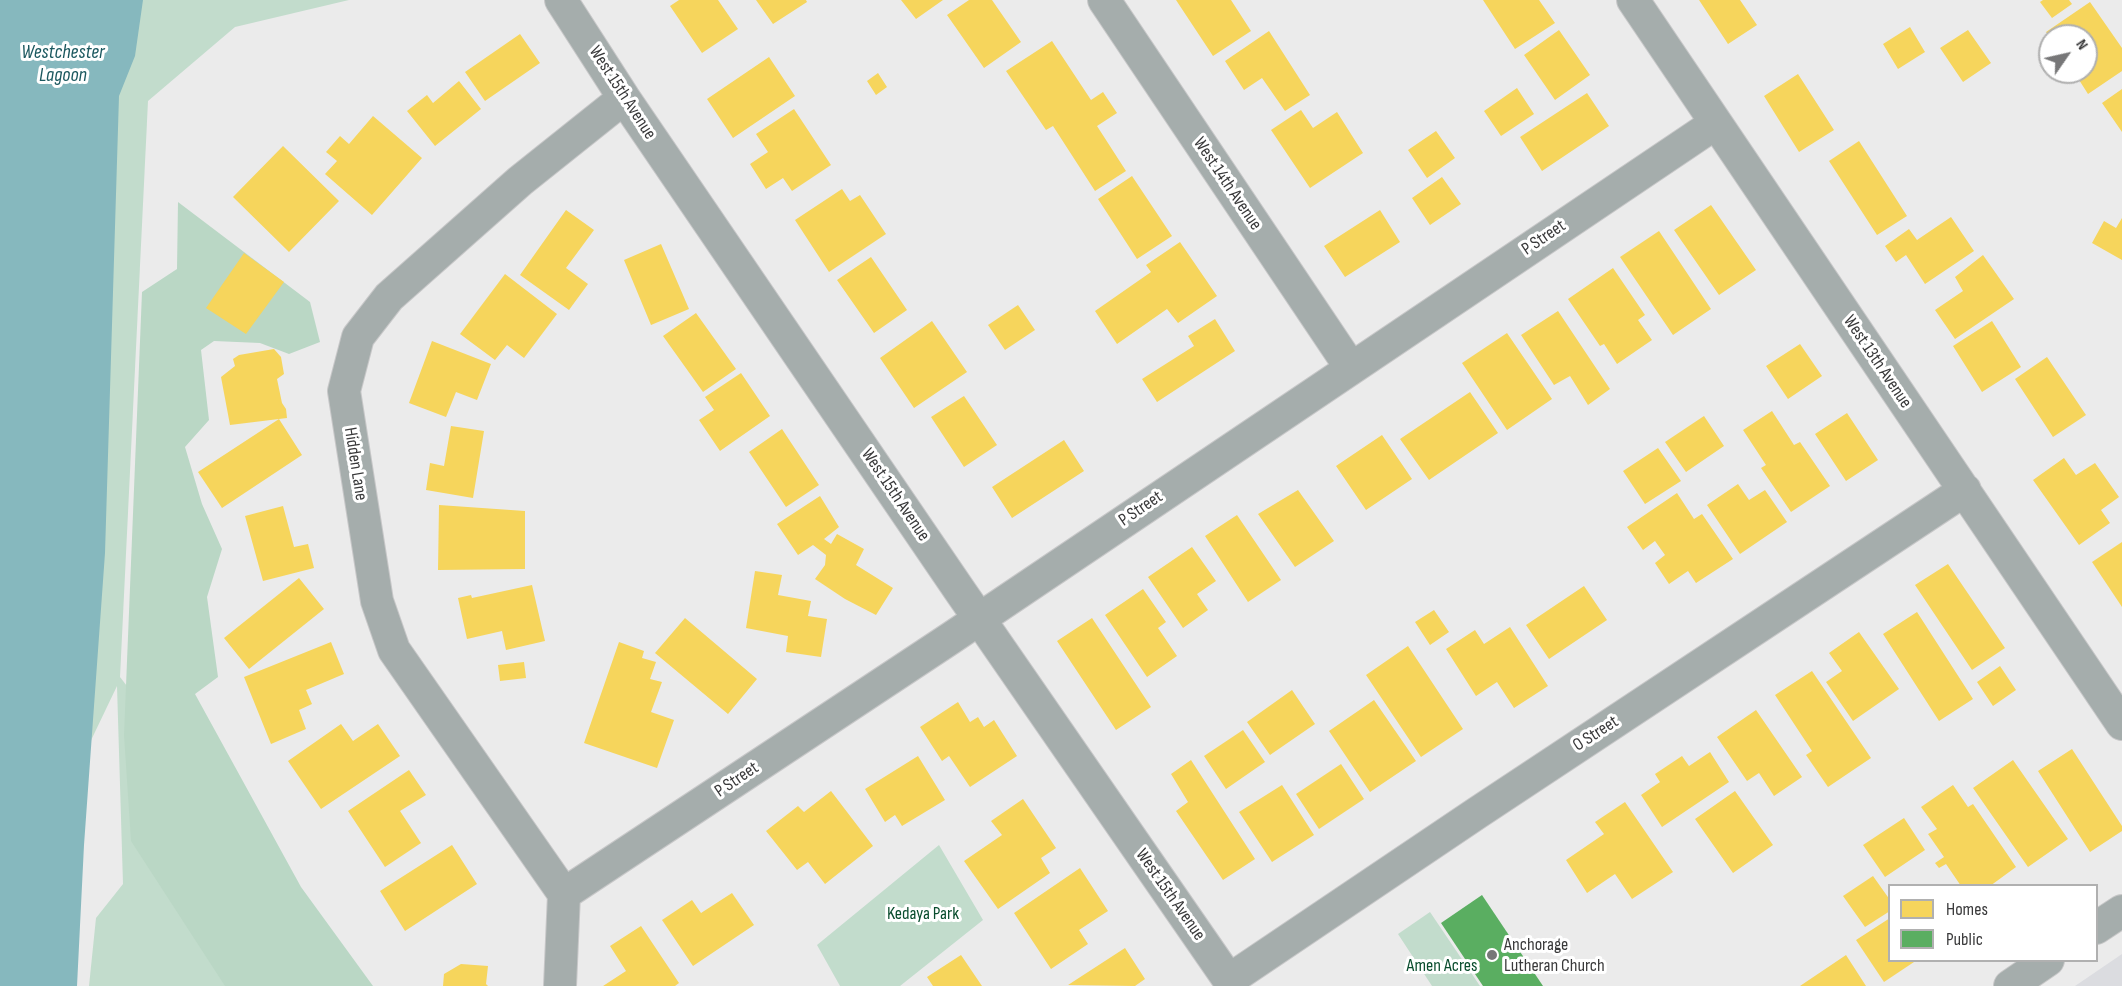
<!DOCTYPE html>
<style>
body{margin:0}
#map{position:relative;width:2122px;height:986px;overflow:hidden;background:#ebebeb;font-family:"Sofia Sans Condensed",sans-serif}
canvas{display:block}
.legend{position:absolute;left:1888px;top:884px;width:210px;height:78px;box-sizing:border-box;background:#fff;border:2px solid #b0b0b0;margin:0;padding:8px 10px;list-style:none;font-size:18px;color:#39393a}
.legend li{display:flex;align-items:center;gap:12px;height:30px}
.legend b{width:30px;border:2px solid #b0b0b0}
.north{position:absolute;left:2038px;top:24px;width:60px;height:60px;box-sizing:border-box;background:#fff;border:2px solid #b0b0b0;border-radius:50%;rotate:56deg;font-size:16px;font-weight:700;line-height:24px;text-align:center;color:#39393a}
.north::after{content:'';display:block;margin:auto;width:21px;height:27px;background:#777778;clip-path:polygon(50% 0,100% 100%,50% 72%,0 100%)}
</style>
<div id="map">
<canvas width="2122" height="986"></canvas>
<ul class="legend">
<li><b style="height:16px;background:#f6d55c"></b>Homes</li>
<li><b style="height:16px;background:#5aae61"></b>Public</li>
</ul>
<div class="north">N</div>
</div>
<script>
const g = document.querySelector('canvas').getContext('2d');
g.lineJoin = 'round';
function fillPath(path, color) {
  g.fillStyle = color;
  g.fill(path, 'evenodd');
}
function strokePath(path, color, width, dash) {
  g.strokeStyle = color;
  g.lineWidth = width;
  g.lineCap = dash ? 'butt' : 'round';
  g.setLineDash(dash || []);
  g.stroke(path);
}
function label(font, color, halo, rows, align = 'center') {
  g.font = font + ' "Sofia Sans Condensed",sans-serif';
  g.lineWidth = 6;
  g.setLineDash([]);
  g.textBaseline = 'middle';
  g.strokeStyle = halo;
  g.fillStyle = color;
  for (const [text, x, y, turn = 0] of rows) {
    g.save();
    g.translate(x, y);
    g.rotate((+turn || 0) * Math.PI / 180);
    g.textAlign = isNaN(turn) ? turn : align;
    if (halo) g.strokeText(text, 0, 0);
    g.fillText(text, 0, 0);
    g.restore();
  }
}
fillPath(new Path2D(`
 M2122,954V986H2075Z`), '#dbdce0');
fillPath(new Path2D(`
 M84,0H349L235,27L148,101L120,677L358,986H89L96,918L123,884L117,686L62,801Z
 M939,845L983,920L900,986H840L817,945Z
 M1430,912L1480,986H1432L1398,934Z`), '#c2dccc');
fillPath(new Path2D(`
 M178,202L310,302L320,342L289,354L260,343L214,341L201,350L209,420L185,447L202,504L222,549L207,597L218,677L195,694L301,887L373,986H225L131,841L124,735L142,292L177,269Z`), '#bad7c5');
fillPath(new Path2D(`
 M0,0H143L135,56L119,96L105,553L84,845L77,986H0Z`), '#86b8be');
fillPath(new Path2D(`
 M679,0H718L738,29L702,53L670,6Z
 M756,0H806L807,2L773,24Z
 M901,0H943L916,19Z
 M969,0H992L1021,42L984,68L947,15Z
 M1176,0H1231L1251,31L1213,56Z
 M1483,0H1539L1555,23L1515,49Z
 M1699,0H1740L1757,25L1728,44Z
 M2043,0H2069L2072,4L2052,18L2040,2Z
 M2090,2L2122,48V71L2088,94L2074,72H2086V36H2049L2046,32Z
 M1910,27L1925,52L1898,69L1883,44Z
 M1559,30L1590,75L1555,100L1524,55Z
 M1968,30L1991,63L1963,82L1940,48Z
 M1269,31L1310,95L1285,111L1262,78L1244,90L1225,61Z
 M520,34L540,63L485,101L465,72Z
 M1052,41L1091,100L1103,92L1117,113L1097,126L1126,171L1095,191L1053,126L1046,130L1006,71Z
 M769,57L795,96L733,138L707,99Z
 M878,73L887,87L876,95L867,81Z
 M1798,74L1834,130L1799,152L1764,96Z
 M459,81L481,109L435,146L407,111L427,95L433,103Z
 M1517,88L1534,114L1501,136L1484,111Z
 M2122,89V132L2102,103Z
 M1587,93L1609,126L1542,171L1520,137Z
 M794,109L831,165L792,191L783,178L766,189L750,164L768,152L756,134Z
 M1301,110L1313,128L1337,112L1363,153L1310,188L1271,130Z
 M373,116L422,158L372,215L325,174L337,161L326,152L340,136L349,144Z
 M1436,131L1455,158L1427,178L1408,150Z
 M1859,141L1907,216L1877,235L1829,161Z
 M283,146L339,201L289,252L233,197Z
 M1132,176L1172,236L1137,259L1098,199Z
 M1442,177L1461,204L1430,225L1412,198Z
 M842,189L850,201L860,195L886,234L829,272L795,220Z
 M1711,205L1756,270L1719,295L1674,230Z
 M566,210L594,230L566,268L588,284L569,310L520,275Z
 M1380,210L1400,242L1345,277L1324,246Z
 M1951,217L1974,251L1925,284L1906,255L1896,262L1885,246L1909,229L1917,240Z
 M2122,218V260L2092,243L2104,221L2116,228Z
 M1659,231L1711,309L1673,335L1620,257Z
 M1180,242L1217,296L1178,323L1167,309L1117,344L1095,311L1151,272L1146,265Z
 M661,244L689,309L651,325L624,260Z
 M244,253L284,282L246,334L206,308Z
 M1983,255L2014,299L1955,339L1935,310L1963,291L1955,277Z
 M871,257L907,310L874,333L837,280Z
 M1613,268L1645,315L1638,320L1652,340L1617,364L1604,344L1600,346L1568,299Z
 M505,274L557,314L524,358L507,345L495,360L460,334Z
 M1018,305L1035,330L1005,350L988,325Z
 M1558,311L1610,389L1588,405L1570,376L1554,385L1521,335Z
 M696,313L736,369L703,392L663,336Z
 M1215,319L1235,351L1157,402L1142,379L1194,346L1188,336Z
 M932,321L967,372L914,408L880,358Z
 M1992,321L2021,367L1982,392L1953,346Z
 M1507,333L1552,399L1507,430L1462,363Z
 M432,341L491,364L477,400L456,392L446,417L409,403Z
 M1800,344L1822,376L1788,399L1766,366Z
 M274,349L281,357L284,374L277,379L282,403L286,409L287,418L230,425L221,377L235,366L233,359L239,355Z
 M2047,357L2086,415L2053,437L2015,379Z
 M741,373L770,416L720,451L699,420L714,410L705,397Z
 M1470,392L1498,433L1429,480L1400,439Z
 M964,396L997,445L964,467L931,417Z
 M1772,411L1794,445L1800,442L1830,486L1791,512L1761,468L1766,465L1743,430Z
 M1847,413L1878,460L1846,481L1815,434Z
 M1704,416L1724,446L1686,472L1665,442Z
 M279,419L302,455L222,508L198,472Z
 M451,426L484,431L473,498L426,490L430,463L444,466Z
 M782,429L819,485L786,507L749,452Z
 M1382,435L1412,479L1366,510L1336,466Z
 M1064,440L1084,471L1012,518L992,487Z
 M1658,448L1681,481L1645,504L1623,471Z
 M2064,458L2076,475L2095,463L2119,497L2101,510L2110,523L2079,545L2033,480Z
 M1738,484L1749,500L1765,490L1787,522L1740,554L1707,505Z
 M1298,490L1334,541L1295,567L1258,514Z
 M1677,493L1694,519L1702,514L1733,559L1696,583L1688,571L1669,584L1655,563L1665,555L1655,541L1643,550L1627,527Z
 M820,496L839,527L824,539L831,544L837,534L864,549L856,565L893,588L876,615L845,599L815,579L825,565L826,555L813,545L798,555L777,524Z
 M439,505L525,511V569L438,570Z
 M283,506L294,547L308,544L314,568L263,581L245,516Z
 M1237,515L1281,580L1248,602L1205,536Z
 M2122,542V607L2092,562Z
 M1192,547L1216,581L1197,594L1208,610L1183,628L1148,577Z
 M1948,564L2005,648L1972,670L1915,585Z
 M755,571L782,575L778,595L811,601L808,616L827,619L821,657L786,652L788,636L746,628Z
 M299,578L324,609L249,669L224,638Z
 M532,585L545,641L506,650L502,631L467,639L458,598L471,595L472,598Z
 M1584,586L1607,620L1549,659L1526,625Z
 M1143,589L1166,622L1158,628L1177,656L1147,677L1105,615Z
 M1434,610L1449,632L1430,645L1415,622Z
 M1917,612L1973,699L1939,721L1883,634Z
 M685,618L757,679L728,714L655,653Z
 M1092,618L1151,707L1116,730L1057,641Z
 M1510,627L1548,686L1514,708L1497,682L1476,696L1446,649L1475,630L1484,644Z
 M1859,632L1899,689L1853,721L1826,682L1842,671L1829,653Z
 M331,642L344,674L306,690L312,704L299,710L306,729L271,744L244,677Z
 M619,642L644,651L642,658L656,662L650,679L662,682L651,712L674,720L657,768L584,743Z
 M1408,646L1463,729L1421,757L1366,675Z
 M524,662L526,678L500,681L498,665Z
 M2000,666L2016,690L1993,706L1977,682Z
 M1812,671L1871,758L1828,787L1806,755L1812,751L1775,695Z
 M1292,690L1315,724L1270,755L1247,722Z
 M1374,700L1416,761L1370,792L1329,731Z
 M958,702L970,722L978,717L984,727L994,720L1017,756L970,787L949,756L942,761L920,727Z
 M1756,710L1802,777L1774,796L1759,773L1747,781L1717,737Z
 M341,724L353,741L378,724L400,756L321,809L288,761Z
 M1243,730L1265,762L1226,789L1204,756Z
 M2072,749L2122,826V831L2090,852L2038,771Z
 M1710,752L1729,782L1662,827L1641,795L1660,782L1655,774L1682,756L1689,766Z
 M918,756L945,800L902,826L895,815L885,822L865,789Z
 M1191,760L1255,859L1223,880L1176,811L1188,802L1171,774Z
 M2013,760L2068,839L2028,867L1973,788Z
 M1341,764L1364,799L1319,829L1296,794Z
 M409,770L426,795L400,811L421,843L385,867L348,811Z
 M1282,785L1314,835L1272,862L1239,812Z
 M1953,785L1968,807L1973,804L2016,867L1990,886H1961L1946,864L1939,868L1935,863L1944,857L1928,834L1937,829L1921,807Z
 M831,791L873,846L825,884L808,862L797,870L766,831L798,806L804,812Z
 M1735,791L1773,845L1733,873L1695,819Z
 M1023,799L1056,848L1041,858L1050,873L998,909L964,861L1002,835L991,821Z
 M1625,802L1673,872L1632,899L1615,874L1587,893L1566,860L1604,834L1595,822Z
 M1904,818L1925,850L1885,877L1863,845Z
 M452,845L477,884L405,931L380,891Z
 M1080,868L1108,911L1079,930L1088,944L1051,969L1014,913Z
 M1873,876L1890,900V911L1865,927L1843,896Z
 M732,893L754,925L693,966L662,920L692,900L701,913Z
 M1890,918V960H1917L1884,982L1856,940Z
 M641,926L679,983L675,986H603L626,971L610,946Z
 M1125,948L1145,979L1135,986L1068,985Z
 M961,955L982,986H933L927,977Z
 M1846,955L1866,986H1800Z
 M461,964L488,966L486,984L488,986H443L444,974Z`), '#f6d55c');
fillPath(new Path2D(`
 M1482,895L1543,986H1483L1441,923Z`), '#5aae61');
const street = new Path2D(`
 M561,0L624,98L960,591L1233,986
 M1104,0L1351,368
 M1633,0L2122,724
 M564,894L951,638L1716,123
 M564,894L394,650L377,601L344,391L358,337L389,297L520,181L624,98
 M2096,928L2122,911
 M1229,980L1477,813L1965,490
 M560,986L564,894
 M2010,986L2048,960`);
strokePath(street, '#c7c7c8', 34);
strokePath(street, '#a5adac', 32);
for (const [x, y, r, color] of [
 [1492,955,6,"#777778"]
]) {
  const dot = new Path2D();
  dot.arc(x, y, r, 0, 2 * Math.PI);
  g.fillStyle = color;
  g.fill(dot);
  strokePath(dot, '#fff', 2);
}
label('18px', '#39393a', '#fff', [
 ["West 15th Avenue",622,93,57],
 ["West 14th Avenue",1227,184,56],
 ["P Street",1544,238,-34],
 ["West 13th Avenue",1877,362,56],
 ["Hidden Lane",355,464,81],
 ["West 15th Avenue",895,495,56],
 ["P Street",1141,509,-34],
 ["O Street",1596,734,-33],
 ["P Street",737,780,-34],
 ["West 15th Avenue",1170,895,55]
]);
label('18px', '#0a4d2e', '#fff', [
 ["Kedaya Park",923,914],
 ["Amen Acres",1442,966]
]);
label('18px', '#39393a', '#fff', [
 ["Anchorage",1504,945],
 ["Lutheran Church",1504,966]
], 'left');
label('italic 20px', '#1b585f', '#fff', [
 ["Westchester",63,53],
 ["Lagoon",63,76]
]);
</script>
